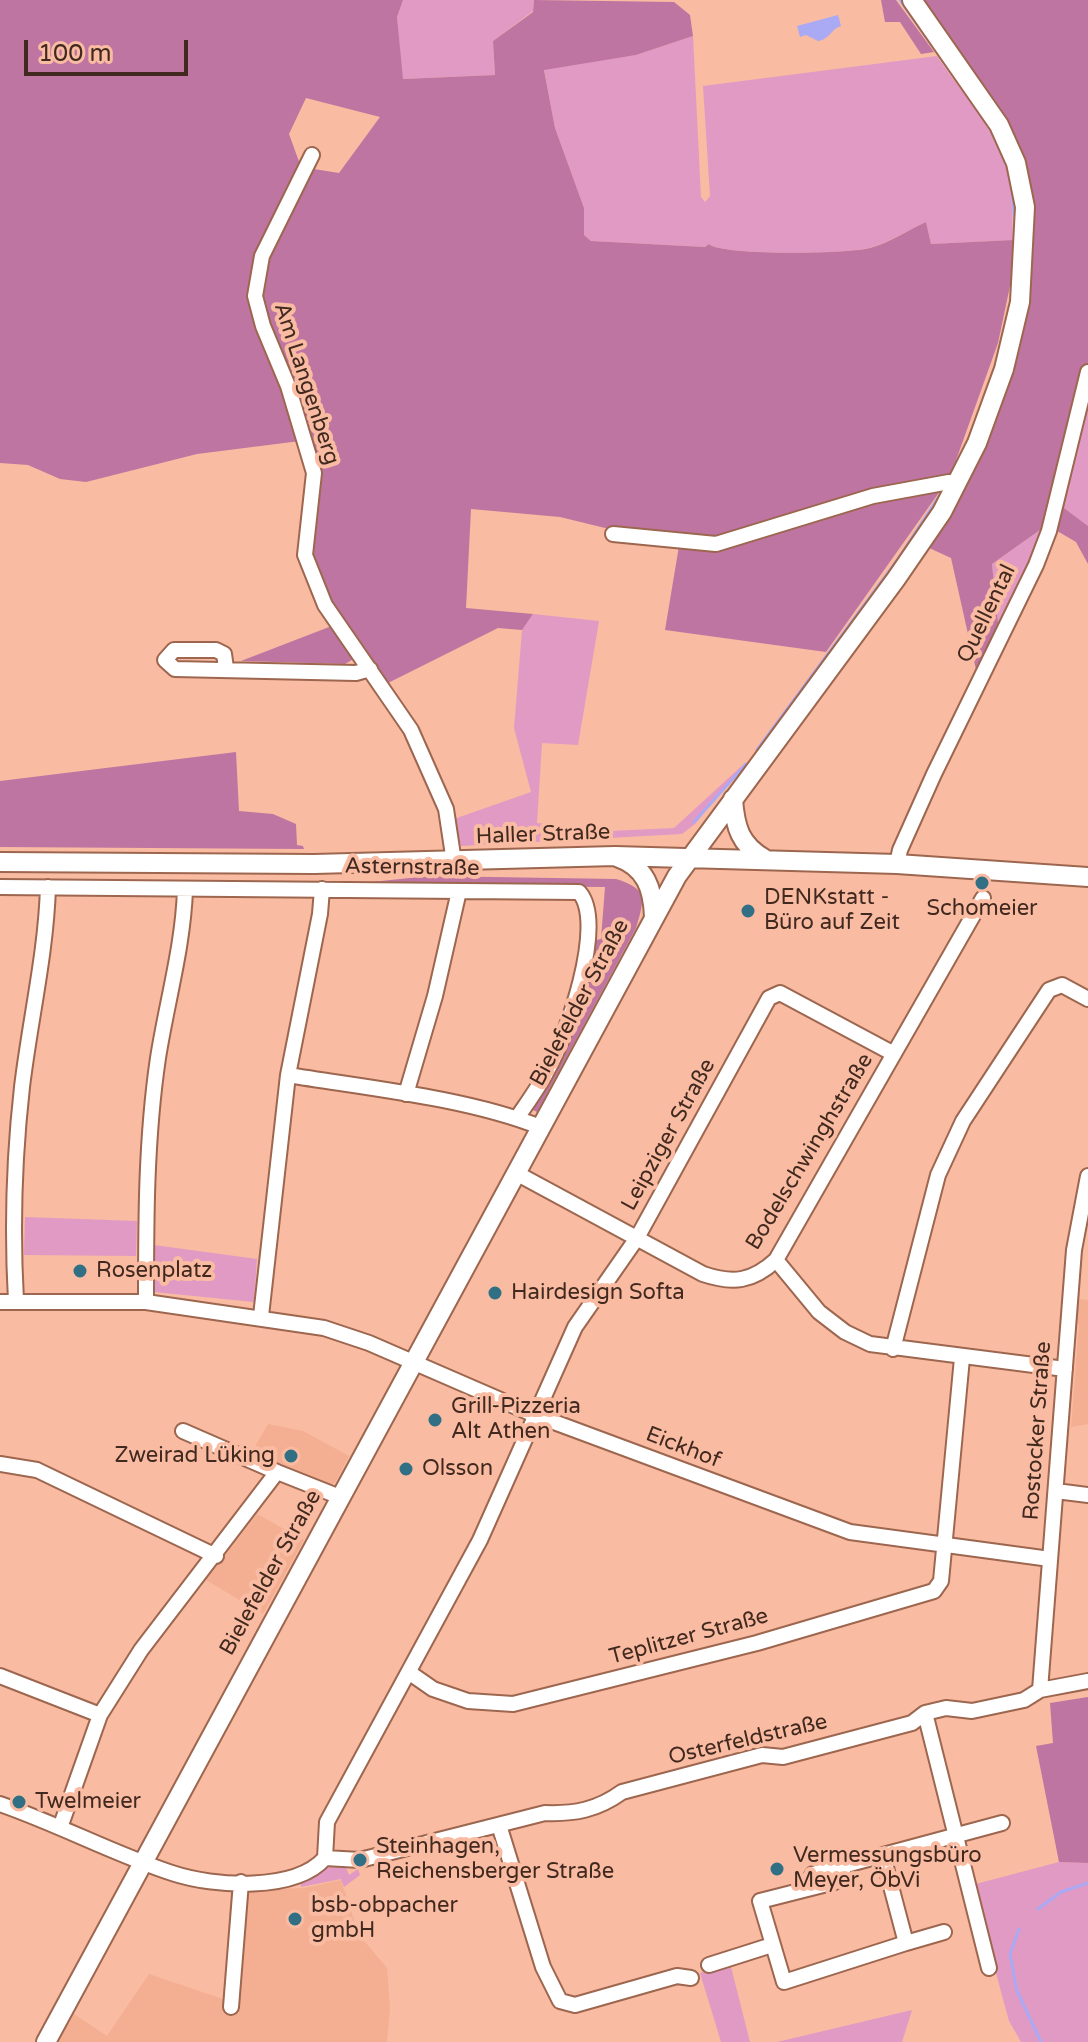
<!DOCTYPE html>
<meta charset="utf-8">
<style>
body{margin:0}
#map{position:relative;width:1088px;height:2042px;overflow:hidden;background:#f9bba2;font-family:"Varela Round",sans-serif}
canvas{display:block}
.scale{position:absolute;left:24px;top:40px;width:164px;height:36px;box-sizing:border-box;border:4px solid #41291f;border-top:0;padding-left:10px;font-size:24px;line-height:28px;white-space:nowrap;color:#41291f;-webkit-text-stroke:6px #f9bba2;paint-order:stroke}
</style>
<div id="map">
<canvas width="1088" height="2042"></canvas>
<div class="scale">100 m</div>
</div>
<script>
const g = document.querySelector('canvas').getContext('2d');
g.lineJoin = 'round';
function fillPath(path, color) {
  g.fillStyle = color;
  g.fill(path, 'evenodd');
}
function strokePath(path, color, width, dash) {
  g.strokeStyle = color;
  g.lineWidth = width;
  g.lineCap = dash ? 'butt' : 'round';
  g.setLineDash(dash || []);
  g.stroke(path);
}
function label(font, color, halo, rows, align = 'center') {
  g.font = font + ' "Varela Round",sans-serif';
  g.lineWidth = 8;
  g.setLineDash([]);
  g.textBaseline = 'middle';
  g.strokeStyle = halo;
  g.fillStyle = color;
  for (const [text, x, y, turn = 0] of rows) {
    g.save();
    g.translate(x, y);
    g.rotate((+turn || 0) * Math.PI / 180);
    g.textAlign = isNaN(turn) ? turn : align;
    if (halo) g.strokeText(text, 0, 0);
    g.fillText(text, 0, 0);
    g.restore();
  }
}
fillPath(new Path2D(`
 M1077,1299L1088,1300V1424L1071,1427L1079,1324L1076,1323Z
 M268,1424L303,1431L349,1456L335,1483L326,1486L250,1455Z
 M257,1514L304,1540L263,1614L206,1580Z
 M341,1880L359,1935L387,1968L390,2009L387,2042H58L74,2014L107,2036L149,1974L223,1999L231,1890L305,1888Z`), '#f4af93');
fillPath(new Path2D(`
 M403,0H534L533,11L493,41L495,75L402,79L397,17Z
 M693,36L701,197L705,202L710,196L703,86L937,56C959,89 990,123 1004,160C1013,185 1012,214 1013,240L931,244L926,222C908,230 888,243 869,248C849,254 722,256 709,244L705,247L591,241L584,235V208L555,128L544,69L636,55Z
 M1088,397V526L1064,508Z
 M1047,525L999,633L992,564Z
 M533,614L599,621L578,745L542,743L537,823L610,831L674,828L746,762L695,824L682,834L461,846L454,819L531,792L514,728L522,630Z
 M25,1217L137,1221L136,1256L24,1255Z
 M154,1245L257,1259L254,1302L154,1292Z
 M1059,1862L1088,1863V2042H1021L1009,2021L972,1885Z
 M345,1865L349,1875L358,1869L360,1875L344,1887L341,1879L301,1887V1883L325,1868Z
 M730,1963L750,2042H721L700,1973Z
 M912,2010L902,2042H777Z`), '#e19ac4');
fillPath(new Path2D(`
 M0,0H403L397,17L403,79L495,75L493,41L533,12L534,0L674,2L690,15L693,36L636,55L544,70L555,128L584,208V235L591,241L705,247L709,244C721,256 850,254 870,248C889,243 908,230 926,222L931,244L1013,240L1014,267L998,343L950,477L826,652L665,630L679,546L560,517L471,509L466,608L533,614L522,630L498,628L388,683L367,651L345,664L241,661L342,622L329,603L313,564L310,534L319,484L300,441L197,454L86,482L60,479L28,465L0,463ZM306,98L380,117L339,173L301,167L289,134Z
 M881,0H896L934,52L921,54L900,22H885Z
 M923,0H1088V397L1064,508L1088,526V564L1076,542L1047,525L992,564L999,633L977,674L951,558L927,547L1020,338L1032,270V207L1006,122Z
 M236,752L239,811L273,814L296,824L297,845L303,846L304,849L0,847V781Z
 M429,876L616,879C648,889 645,898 636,928L537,1112L531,1109L577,1022L592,941L601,939L605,887L343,885Z
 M1088,1697V1863L1059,1862L1036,1746L1053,1743L1050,1703Z`), '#be75a1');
fillPath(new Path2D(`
 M838,15L841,26C831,29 830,39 818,41L806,35L800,37L797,26Z`), '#a9a9f4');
strokePath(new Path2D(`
 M900,0L933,47
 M943,61L950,71
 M1012,189L1015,225
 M757,750L896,562L942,492
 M694,822L746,764
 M1038,1909L1061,1892L1088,1883
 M1019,1929L1010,1954L1017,1991L1041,2042`), '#a9a9f4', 3);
const minor = new Path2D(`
 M312,155L262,256L255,296L263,326L288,386L314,473L305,555L325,605L411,730L446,809L454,862
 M613,534L716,544L873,496L949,482L957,483
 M226,668L224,654L216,650H174L165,660L175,669L356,673L370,669
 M897,864L900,850L934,774L1036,565L1049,531L1088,372
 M0,887L579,892C607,923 566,1038 547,1071C539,1087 527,1103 517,1118
 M288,1075C367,1088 467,1098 540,1127
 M406,1094L435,996L459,891
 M516,1173L703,1274C733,1284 752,1282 776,1260L983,898
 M776,1260L819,1312L845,1332L870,1344L1065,1369
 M16,1301C12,1230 14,1158 22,1087C30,1020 46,954 48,887
 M0,1302H146L324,1328L369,1343L535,1415L850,1532L1050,1559
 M146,1302C146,1220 146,1139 158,1058C167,1001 183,947 185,890
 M261,1316L288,1075L320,914L322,889
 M893,1349L938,1175L963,1121L1049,990L1062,985L1088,999
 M183,1431L277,1472
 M0,1464L37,1470L216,1556
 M1056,1491L1088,1495
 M410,1673L433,1689L468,1701L513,1704L757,1643L934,1591L941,1581L962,1358
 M0,1676L100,1715
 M1040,1690L1074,1250L1088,1176
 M925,1713L989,1968
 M0,1804C58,1824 114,1854 172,1873C214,1887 295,1892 325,1858
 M61,1825L100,1715L141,1650L277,1472L340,1497
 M499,1825L543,1967L560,2001L575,2005L677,1976L691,1978
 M883,1856L906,1943L784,1982L760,1901L835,1882L846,1865L1002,1823
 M325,1858L327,1822L480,1540L575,1327L637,1238L769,998L780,993L894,1054
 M325,1858L360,1860L545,1813C575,1814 597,1810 622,1792L762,1755L783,1757L912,1723L925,1713L946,1708L972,1711L1024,1700L1040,1690L1088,1681
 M804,1889L813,1874L846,1865
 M906,1943L944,1932
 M709,1965L772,1945
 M231,2007L241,1882`);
const major = new Path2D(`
 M733,799C735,827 740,845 765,859
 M617,857C646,867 653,889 654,917
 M0,862L314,864L615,856L897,864L1088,877
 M46,2042L677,876L896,579L942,512L977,443L1004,369L1020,302L1025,207L1016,163L999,125L912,0`);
strokePath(minor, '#9d664f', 18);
strokePath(major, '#9d664f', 22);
strokePath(minor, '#fff', 14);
strokePath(major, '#fff', 18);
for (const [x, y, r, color] of [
 [982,883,8,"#306f84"],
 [748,911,8,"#306f84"],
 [80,1271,8,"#306f84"],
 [495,1293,8,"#306f84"],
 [435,1420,8,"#306f84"],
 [291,1456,8,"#306f84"],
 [406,1469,8,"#306f84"],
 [19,1802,8,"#306f84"],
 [360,1860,8,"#306f84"],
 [777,1869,8,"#306f84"],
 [295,1919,8,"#306f84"]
]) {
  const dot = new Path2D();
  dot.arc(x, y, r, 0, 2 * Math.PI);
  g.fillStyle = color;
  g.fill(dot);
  strokePath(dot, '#f9bba2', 3);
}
label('22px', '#41291f', '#f9bba2', [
 ["Am Langenberg",306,384,72],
 ["Quellental",987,614,-64],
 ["Haller Straße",543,835,-2],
 ["Asternstraße",412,868,1],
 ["Bielefelder Straße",580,1003,-62],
 ["Leipziger Straße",669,1135,-61],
 ["Bodelschwinghstraße",810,1152,-59],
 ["Rostocker Straße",1038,1431,-86],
 ["Eickhof",683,1448,21],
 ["Bielefelder Straße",271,1573,-61],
 ["Teplitzer Straße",689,1637,-15],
 ["Osterfeldstraße",748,1740,-13]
]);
label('22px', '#41291f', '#f9bba2', [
 ["DENKstatt -",764,898],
 ["Büro auf Zeit",764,923],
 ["Schomeier",982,909,"center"],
 ["Rosenplatz",96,1271],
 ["Hairdesign Softa",511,1293],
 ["Grill-Pizzeria",451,1407],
 ["Alt Athen",451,1432],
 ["Zweirad Lüking",275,1456,"right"],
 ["Olsson",422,1469],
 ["Twelmeier",35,1802],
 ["Steinhagen,",376,1847],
 ["Reichensberger Straße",376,1872],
 ["Vermessungsbüro",793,1856],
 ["Meyer, ÖbVi",793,1881],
 ["bsb-obpacher",311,1906],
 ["gmbH",311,1931]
], 'left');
</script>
